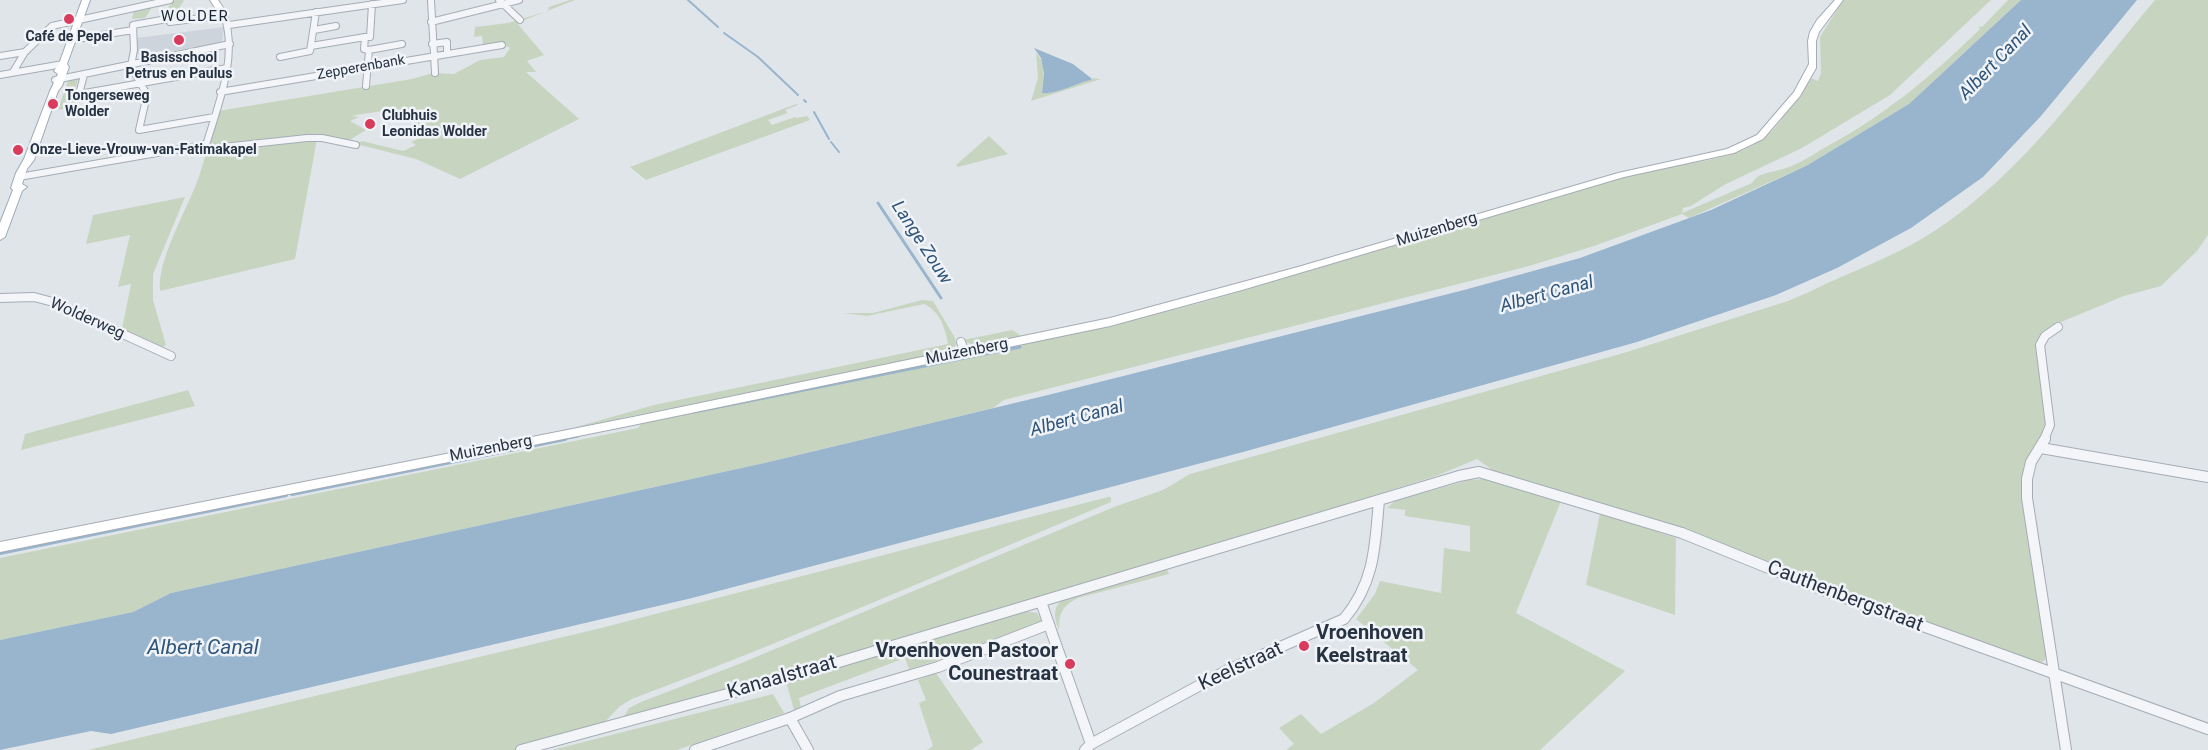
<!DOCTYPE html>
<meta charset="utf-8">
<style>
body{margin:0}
canvas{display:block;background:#e0e5ea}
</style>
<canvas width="2208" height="750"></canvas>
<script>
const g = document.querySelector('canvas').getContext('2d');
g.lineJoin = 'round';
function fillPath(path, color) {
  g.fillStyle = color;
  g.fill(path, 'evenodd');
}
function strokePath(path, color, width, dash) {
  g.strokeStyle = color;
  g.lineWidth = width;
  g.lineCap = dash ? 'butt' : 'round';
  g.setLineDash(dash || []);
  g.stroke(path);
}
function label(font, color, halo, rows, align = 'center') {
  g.font = font + ' Roboto,sans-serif';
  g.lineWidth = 5;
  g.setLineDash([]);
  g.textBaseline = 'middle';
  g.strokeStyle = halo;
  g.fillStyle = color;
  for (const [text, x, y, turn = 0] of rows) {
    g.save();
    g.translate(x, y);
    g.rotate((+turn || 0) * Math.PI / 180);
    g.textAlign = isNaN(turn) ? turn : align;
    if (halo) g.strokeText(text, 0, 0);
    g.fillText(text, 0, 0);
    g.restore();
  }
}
fillPath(new Path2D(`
 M224,27L222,42L141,57L135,50L136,38Z`), '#ced4dc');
fillPath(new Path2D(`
 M176,0H184L175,16L160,17L172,3L153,6L145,18L132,19L134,9Z
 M570,0H575L517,23L544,55L527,61L536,72H526L579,119L460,179L416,159L356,144L362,141L403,151L416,145L411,142L434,132L390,110C378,112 365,113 352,116L359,117L350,121L366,130L348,141L330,138L208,146L218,111L412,79L433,73L454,74L480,60L504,57L510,48L503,44L483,45L482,36L474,37L475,27L508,23L548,11L549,7Z
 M1843,0H1991L1890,95L1802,148L1724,185L1691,206L1683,208L1682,213L1752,183C1757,173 1769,173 1779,170C1794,167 1811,156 1824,148C1883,117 1933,75 1980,29L1978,26L1982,27L2008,0H2021L1909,104L1806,166L1689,218L1682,214L1594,246L1529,266L1004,400L993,408L769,462L171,593L133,612L0,640V558L638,428L644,420L1130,321L1211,300L1649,170C1688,162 1744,161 1772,131C1787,115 1798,95 1811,78L1818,81L1821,73L1820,37Z
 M2155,0H2208V235L2197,251L2161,286L2124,296L2061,322L2040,335L2037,344L2048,423L2024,479L2047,652L2045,660L2038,664L2030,663L1815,582L1498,474L1477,459L1436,476L1227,541L769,679L626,719L624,716L629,708L641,702L744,662L1114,507L1163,490L1190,474L1627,352L1788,301L1809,292C1851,271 1897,256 1936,230C2026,170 2086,81 2155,0Z
 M1036,53C1047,64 1043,79 1042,93C1056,95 1076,83 1091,80V78L1101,79L1031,101L1038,78Z
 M78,79L74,94L79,96L77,106L58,110L68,81Z
 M796,104L798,105L785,110L788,113L768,120L772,125L795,117L797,118L807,116L810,120L646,180L630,167Z
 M989,136L1008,154L958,167L956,165Z
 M317,139L295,259L160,291C157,262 184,214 195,187C200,175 203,163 207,151Z
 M185,197L153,274V300L166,345L161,348L122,329L131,284L118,287L130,235L86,244L93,215Z
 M922,300L933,301L955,338L956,345L949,352L573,428L654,405L948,344C945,328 940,311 924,304L867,316L843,313H873Z
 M1165,306L1102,322L982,347L974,346L963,340L1012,330L1023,337Z
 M188,390L195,406L21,450L25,434Z
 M1483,479L1561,501L1516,613L1625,671L1540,750H1286L1294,744L1279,728L1301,714L1321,734L1374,703L1418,670L1356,619L1375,594L1380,581L1441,593L1444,548L1470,552V526L1405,516V510L1387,508L1395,501L1469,480Z
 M1108,497H1111V502C952,569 794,638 632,699L620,706L601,726L514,750H88L601,628Z
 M1600,513L1676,538L1675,615L1586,585Z
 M1167,569L1169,574L1078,598C1062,606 1059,613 1059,630C1054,617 1052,606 1065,598Z
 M1025,611L1037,613L1042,621L979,648L909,669L905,658L799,698L801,708L794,710L786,682Z
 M936,673L983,742L971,750H927L933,746L919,703L926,700L918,680Z
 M773,694L784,713L677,750H552Z`), '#c7d5c0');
fillPath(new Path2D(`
 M2021,0H2137L2041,116L1983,177L1911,228L1837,268L1776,295L1637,342L1243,452L692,598L111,734L91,731L0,750V640L133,612L171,593L769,462L1048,395L1464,290L1580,258L1711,210L1806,166L1909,104Z
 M1034,48L1073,64L1091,78V80C1076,83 1056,95 1042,93L1044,73L1041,58Z`), '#98b5cd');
strokePath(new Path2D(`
 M688,0L718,27
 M724,33L758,57L798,95
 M804,100L806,102
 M814,112L829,139
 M831,142L839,152`), '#98b5cd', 2);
strokePath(new Path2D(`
 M878,203L941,298
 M694,412L1020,347
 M558,440L578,436`), '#98b5cd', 3);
strokePath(new Path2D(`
 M292,494L565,439
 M0,553L286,495`), '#98b5cd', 4);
const streetFar2 = new Path2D(`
 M431,0L435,73
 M499,0L520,20
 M170,22L224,15C238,56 219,102 207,142L203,145
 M431,22L519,0
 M229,25L403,0
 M314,30L336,26
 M71,40L133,30
 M432,44L447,42V52
 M311,46L365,37
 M369,50L402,44
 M0,56L25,52
 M280,57L310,51L316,12
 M131,66L147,95L139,130L214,117
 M131,66L134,50L133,25L167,19
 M13,72L25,52L52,26L170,0
 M0,75L63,64
 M84,75L79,94L227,68
 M55,80L230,44
 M366,86L369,50L364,49L365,37H370L372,4
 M220,92L502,45
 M203,145L207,148H214L307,138H322L356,145
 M19,177L203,145`);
const streetFar1 = new Path2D(`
 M0,298L34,297L53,302L171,356
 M961,342L965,352
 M2044,440L2050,425L2040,345L2045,336L2058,327`);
const street = new Path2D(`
 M2045,439L2031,462L2027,479V498L2066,750
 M2041,448L2208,477
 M1041,602L1091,744L1085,750
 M790,718L808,750
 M1091,744L1228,670L1344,619C1375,582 1375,546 1379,500
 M521,750L779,680L1459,476L1479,472L1682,533L1823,590L2208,729
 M695,750L790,718L840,696L938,667L1049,624`);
const secondary = new Path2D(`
 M210,0H218L228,15L227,17H221Z
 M1835,0H1843L1819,32L1816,41V68L1800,96L1763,139L1734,153L1624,177L1242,290L1110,326L633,425L0,552V542L633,417L1110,318L1298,267L1618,173L1727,149L1757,135L1794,92L1809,64L1808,41L1810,32L1817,20Z`);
const primary = new Path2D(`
 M82,0H90L67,64L69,67L62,86L58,91L34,160L27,169L22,184L27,187L22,191L5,237L0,240V223L13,190L11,188L16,173L24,159L50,91L58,74L54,71L59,64Z`);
strokePath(streetFar2, '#a5acb5', 8);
strokePath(streetFar1, '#a5acb5', 10);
strokePath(street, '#a5acb5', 12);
strokePath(secondary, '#a5acb5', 2);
strokePath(primary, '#9ea9b7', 2);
strokePath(streetFar2, '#f3f5f8', 6);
strokePath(streetFar1, '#f3f5f8', 8);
strokePath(street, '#f3f5f8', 10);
fillPath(secondary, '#fff');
fillPath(primary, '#fff');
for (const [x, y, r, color] of [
 [69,19,6,"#d93b5c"],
 [179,40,6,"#d93b5c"],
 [53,104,6,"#d93b5c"],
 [370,124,6,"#d93b5c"],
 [18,150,6,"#d93b5c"],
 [1304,646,6,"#d93b5c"],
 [1070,664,6,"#d93b5c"]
]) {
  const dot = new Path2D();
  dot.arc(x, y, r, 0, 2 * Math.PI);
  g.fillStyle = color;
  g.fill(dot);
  strokePath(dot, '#f0f3f7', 2);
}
label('bold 14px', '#273343', '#f0f3f7', [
 ["Café de Pepel",69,37,"center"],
 ["Basisschool",179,58,"center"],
 ["Petrus en Paulus",179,74,"center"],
 ["Tongerseweg",65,96],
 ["Wolder",65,112],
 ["Clubhuis",382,116],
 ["Leonidas Wolder",382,132],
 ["Onze-Lieve-Vrouw-van-Fatimakapel",30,150]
], 'left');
label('14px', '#273343', '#f0f3f7', [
 ["Zepperenbank",361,68,-10]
]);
g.letterSpacing = '1.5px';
label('15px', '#192434', '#f0f3f7', [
 ["WOLDER",195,17]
]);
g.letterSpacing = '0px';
label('16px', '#273343', '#f0f3f7', [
 ["Muizenberg",1437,230,-17],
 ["Wolderweg",87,319,24],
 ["Muizenberg",967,352,-11],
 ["Muizenberg",491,449,-11]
]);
label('italic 18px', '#2e547a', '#f0f3f7', [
 ["Albert Canal",1996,63,-46],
 ["Lange Zouw",921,243,57],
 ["Albert Canal",1547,295,-15],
 ["Albert Canal",1077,419,-15]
]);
label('20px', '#273343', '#f0f3f7', [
 ["Cauthenbergstraat",1845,597,21],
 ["Keelstraat",1241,667,-25],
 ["Kanaalstraat",782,678,-16]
]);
label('bold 20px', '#273343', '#f0f3f7', [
 ["Vroenhoven",1316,634],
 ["Keelstraat",1316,657],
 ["Vroenhoven Pastoor",1058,652,"right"],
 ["Counestraat",1058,675,"right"]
], 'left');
label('italic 21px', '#2e547a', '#f0f3f7', [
 ["Albert Canal",203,649]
]);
</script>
